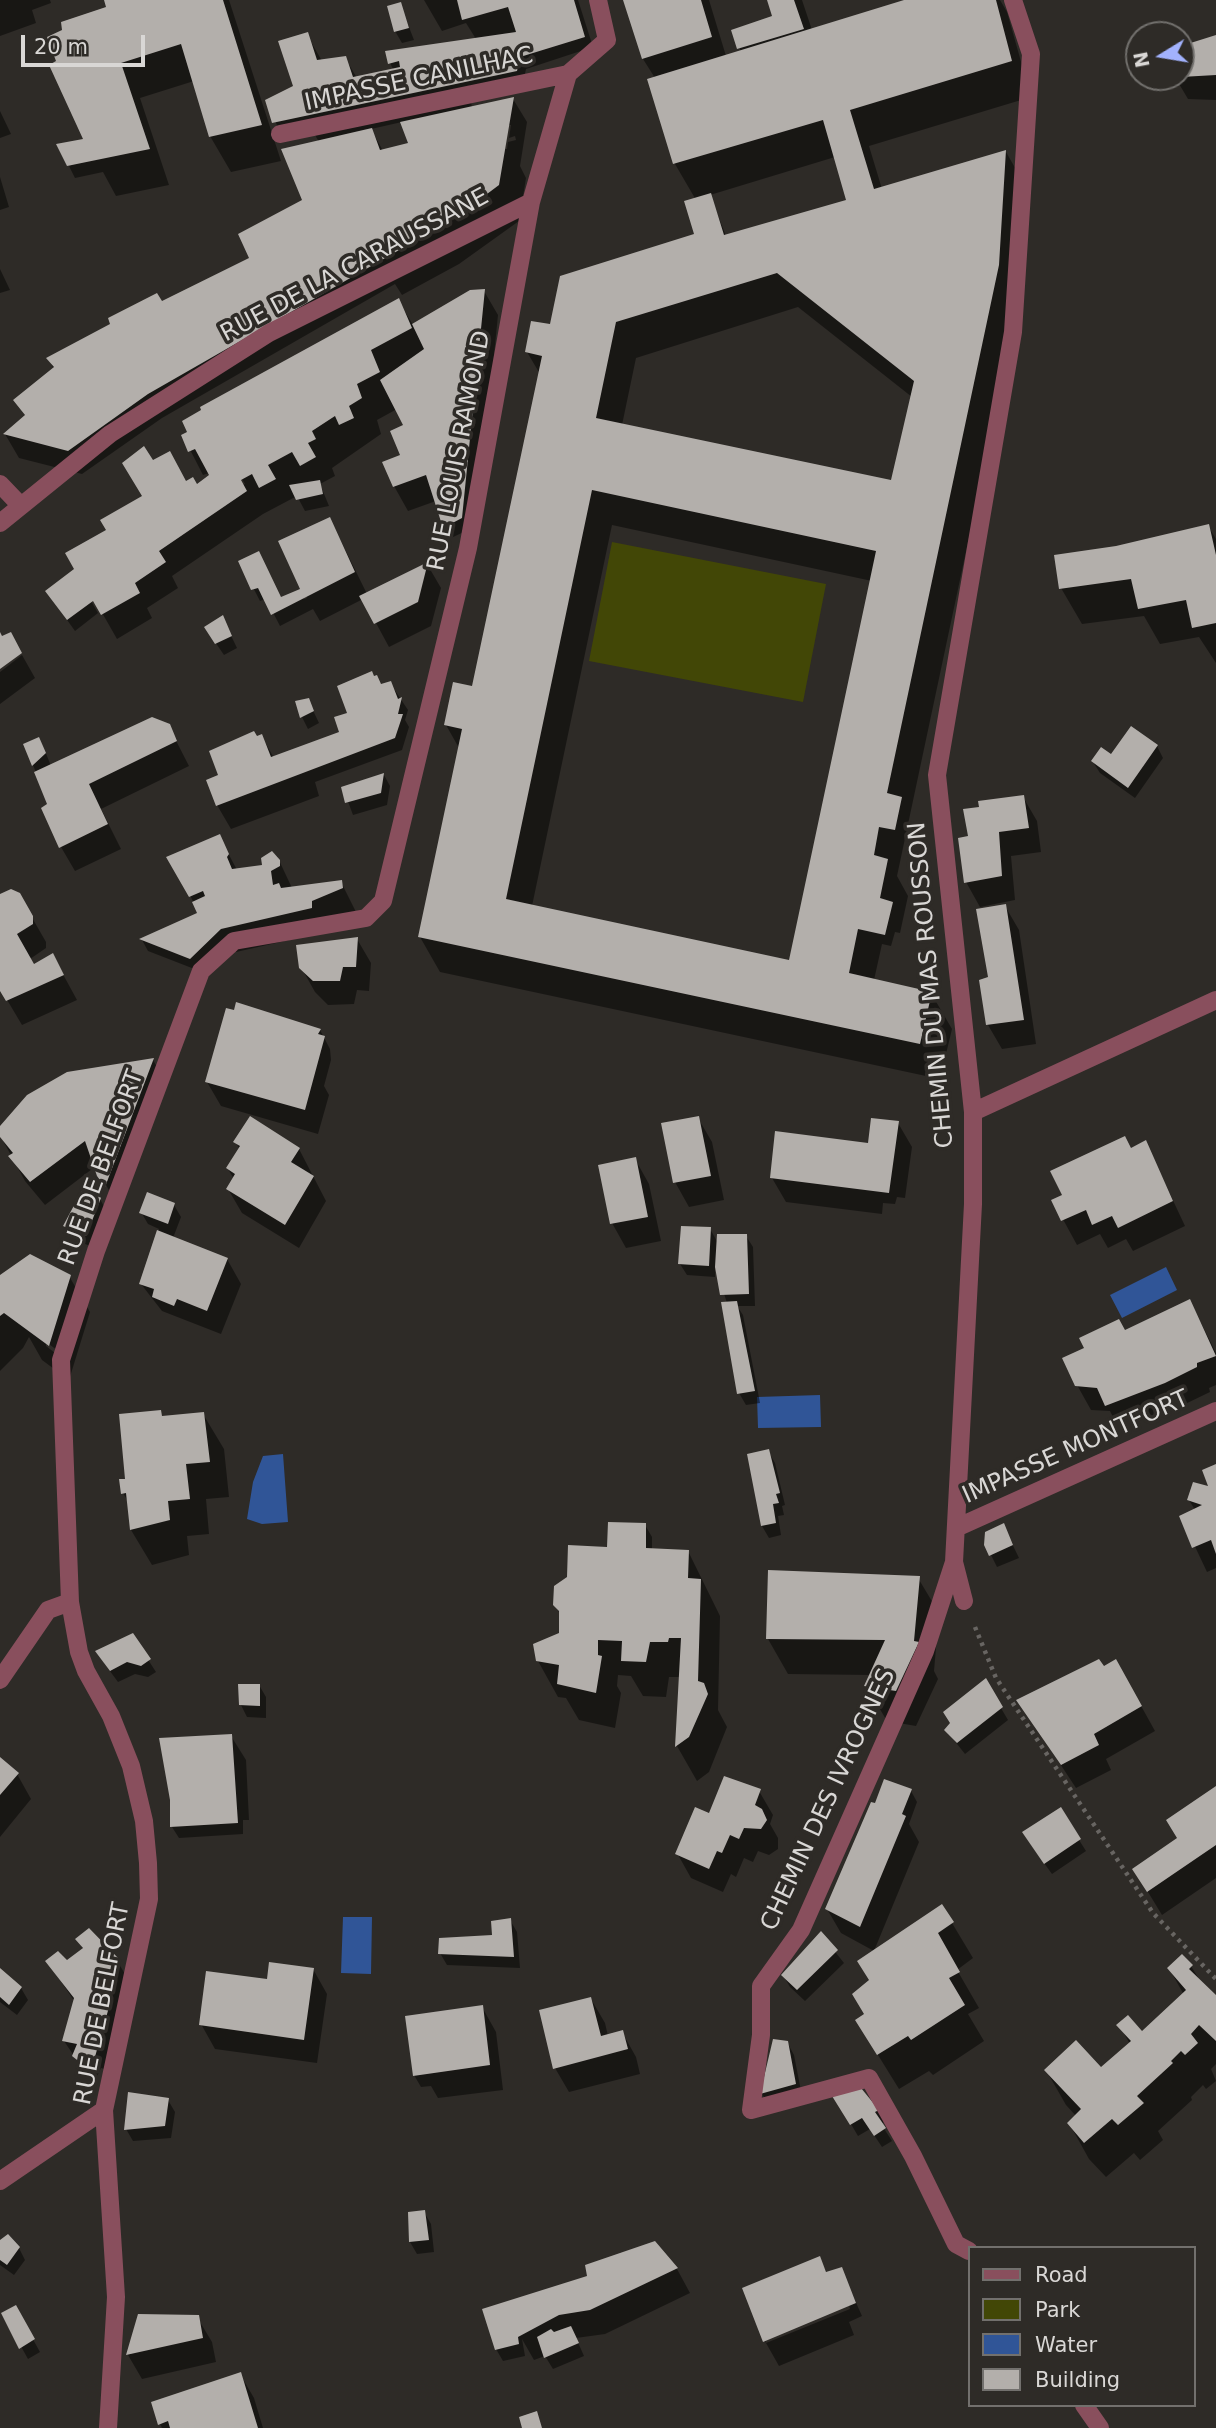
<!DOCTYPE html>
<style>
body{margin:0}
#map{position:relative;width:1216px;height:2428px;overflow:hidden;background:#2e2b27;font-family:"DejaVu Sans",sans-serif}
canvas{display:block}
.legend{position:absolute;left:968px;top:2246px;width:228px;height:161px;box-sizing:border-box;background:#2e2b27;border:2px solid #72706d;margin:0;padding:9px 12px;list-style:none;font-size:21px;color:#d9d7d5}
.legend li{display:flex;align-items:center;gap:14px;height:35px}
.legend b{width:35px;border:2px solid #72706d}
.north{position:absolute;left:1125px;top:21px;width:70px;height:70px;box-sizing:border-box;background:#2e2b27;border:2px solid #72706d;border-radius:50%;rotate:259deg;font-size:19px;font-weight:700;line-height:28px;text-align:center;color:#d9d7d5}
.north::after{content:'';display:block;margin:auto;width:24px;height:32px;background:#a2b2fd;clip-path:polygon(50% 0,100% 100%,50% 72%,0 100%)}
.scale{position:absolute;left:21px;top:35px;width:124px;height:32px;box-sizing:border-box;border:4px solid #d9d7d5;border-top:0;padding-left:9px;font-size:21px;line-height:24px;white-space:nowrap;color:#d9d7d5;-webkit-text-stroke:5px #2e2b27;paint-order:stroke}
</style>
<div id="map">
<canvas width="1216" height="2428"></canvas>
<ul class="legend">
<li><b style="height:9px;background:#894f5d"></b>Road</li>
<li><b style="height:19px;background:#424706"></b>Park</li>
<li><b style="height:19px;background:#305597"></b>Water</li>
<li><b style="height:19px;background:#b3afab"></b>Building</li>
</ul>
<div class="north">N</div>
<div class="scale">20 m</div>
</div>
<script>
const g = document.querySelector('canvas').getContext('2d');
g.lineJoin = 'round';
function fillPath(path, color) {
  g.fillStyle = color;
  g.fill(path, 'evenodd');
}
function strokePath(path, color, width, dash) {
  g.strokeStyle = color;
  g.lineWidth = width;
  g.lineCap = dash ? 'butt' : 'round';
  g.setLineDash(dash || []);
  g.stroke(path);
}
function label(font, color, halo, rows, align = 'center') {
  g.font = font + ' "DejaVu Sans",sans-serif';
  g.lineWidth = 7;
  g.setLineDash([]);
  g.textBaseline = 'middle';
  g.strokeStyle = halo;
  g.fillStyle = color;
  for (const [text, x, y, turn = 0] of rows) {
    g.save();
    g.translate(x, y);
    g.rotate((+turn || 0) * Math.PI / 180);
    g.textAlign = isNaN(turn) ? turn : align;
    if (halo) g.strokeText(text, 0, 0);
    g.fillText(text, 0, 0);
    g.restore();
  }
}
fillPath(new Path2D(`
 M612,542L826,584L803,702L589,661Z`), '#424706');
fillPath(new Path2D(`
 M1166,1267L1177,1290L1122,1318L1110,1295Z
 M820,1395L821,1427L758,1428L757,1397Z
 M283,1454L288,1522L262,1524L247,1519L253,1482L263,1456Z
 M343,1917H372L371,1974L341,1973Z`), '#305597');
fillPath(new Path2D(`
 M0,0H50L51,3L32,10L36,23L0,36Z
 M106,0H229L281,161L231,172L210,136L194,81L140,98L169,185L116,196L103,172L75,178L69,166L91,158L108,8Z
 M424,0H578L593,47L526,69L523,83L470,94L472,108L513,99L527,122L520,166L526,178L519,221L459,264L402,295L395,284L162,418L82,474L19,458L5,434L26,417L16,401L54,369L48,358L251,259L304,201L319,142L311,128L281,135L267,101L294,87L307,35L322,61L345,58L357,78L394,71L390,63L476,39L466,23L442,31ZM402,122L410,144L383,151L371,129ZM508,125H511L509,138L515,136L516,140L508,142L507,149H504Z
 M624,0H709L726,56L741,52L734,31L774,17L769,0H802L812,30L910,0H1000L1007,12L1031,97L869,146L882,189L1006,152L1026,187L1019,302L897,876L908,896L900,933L895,932L891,946L882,944L874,980L931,993L952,1029L940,1079L440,972L420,937L459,748L446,725L473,688L540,374L527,352L551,326L696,235V200L675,164L650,80L655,78L643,59ZM835,157L848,201L726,236L710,195ZM798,307L912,397L893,482L622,425L636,358ZM612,525L872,581L790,962L532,906Z
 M400,4L414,40L402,43L395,31Z
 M1216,36V100L1188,99L1175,77H1181V45L1182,47Z
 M0,111L11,134L0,138Z
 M0,177L9,207L0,210Z
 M0,269L10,290L0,293Z
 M484,291L498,315L481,485L468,530L451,538L436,501L408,511L394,486L406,425L397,409L377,420L381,434L332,468L335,476L320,484L329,506L305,511L297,496L263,514L172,576L178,588L147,608L152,618L117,639L68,553L173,498L186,483L197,486L211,476L209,473L203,475L183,436L242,485L245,484L202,407L398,300L413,325Z
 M330,519L367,594L427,564L441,588L431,626L389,647L363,599L320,621L313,609L280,626L266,599L260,601L240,562L282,599L299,591L304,599L307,598L281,542Z
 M1208,526L1216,539V663L1199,637L1160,644L1144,616L1082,624L1061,588L1117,548Z
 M74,572L98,613L75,631L47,592Z
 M222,617L237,648L224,655L213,639Z
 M22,655L35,678L0,704V672Z
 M374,678L382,686L390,683L408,710L405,720L409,727L402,750L315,782L319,796L231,829L217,805L220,776L262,737L274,758L341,733Z
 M308,700L319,723L308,729L302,717Z
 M168,725L189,766L101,809L121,849L75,871L61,847L49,805L25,745L45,751L51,766Z
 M1157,746L1163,758L1135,798L1100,773L1093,762Z
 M384,775L390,786L387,805L353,815L343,788Z
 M1023,797L1037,821L1041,852L1011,856L1015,900L980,907L966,882L970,838Z
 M219,836L237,870L264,866L268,855L277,856L292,888L341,882L356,912L325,932L236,952L229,939L197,970L148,951L142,940L199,914L188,891Z
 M19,895L46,942V948L30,959L34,967H59L77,1000L22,1025L0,988V896Z
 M1005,906L1019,930L1036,1044L1002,1049L988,1025L990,979Z
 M357,939L371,963L369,991L357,990L354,1004L328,1005L315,992L301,967Z
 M320,1030L330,1049L331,1060L324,1086L329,1095L318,1134L221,1106L207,1082Z
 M153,1060L167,1084L112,1196L96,1166L45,1205L25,1181L0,1135V1130Z
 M698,1118L712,1142L724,1200L689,1207L675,1182Z
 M898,1123L912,1147L905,1198L897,1197L895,1204L883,1203L882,1214L786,1202L772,1178L870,1145Z
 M235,1142L299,1149L326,1201L299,1248L242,1213L228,1189L234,1179L228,1169L240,1149Z
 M1146,1143L1185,1226L1133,1251L1126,1239L1108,1248L1100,1234L1077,1245L1053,1201Z
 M635,1159L649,1184L661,1241L626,1248L612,1223Z
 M100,1199L107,1212L92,1247L72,1238L65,1226Z
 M174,1205L181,1217L173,1238L227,1259L241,1284L221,1334L162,1311L141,1284L159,1229L148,1224L141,1212Z
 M710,1229L718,1243L746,1236L753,1247L755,1306H737L743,1315L760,1403L746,1405L739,1393L727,1303L715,1266V1277L687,1275L680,1264Z
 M69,1276L90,1312L69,1380L42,1360L29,1337L23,1348L0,1371V1278ZM46,1342L57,1350L55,1353L46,1346Z
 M1190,1301L1216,1353V1385L1209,1388L1210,1392L1181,1406L1175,1396L1157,1405L1160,1412L1132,1424L1125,1412L1113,1417L1110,1411L1091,1410L1077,1385L1125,1332Z
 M160,1412L163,1418L203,1414L224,1449L229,1497L206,1499L209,1534L187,1536L189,1555L152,1565L131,1530L129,1503L123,1493Z
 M768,1451L775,1463L785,1505L782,1506L784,1515L778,1516L781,1535L769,1538L762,1526L749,1455Z
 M1216,1466V1568L1207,1572L1181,1517L1195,1510L1189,1500L1211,1489Z
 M645,1525L652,1537V1550L688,1551L720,1616L718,1710L727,1727L709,1772L697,1781L677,1746L680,1677H669L666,1697L643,1696L631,1676L618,1675L617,1686L621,1693L615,1728L579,1720L566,1698L558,1697L538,1661L560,1634V1614L555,1604L609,1549Z
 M1003,1525L1019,1558L997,1567L986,1545Z
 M918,1578L939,1613L934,1671L938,1679L916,1726L887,1721L866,1686L871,1675L788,1674L768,1639Z
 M132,1635L156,1672L148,1677L135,1674L118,1682L104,1663Z
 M1104,1668L1130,1686L1155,1731L1106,1759L1111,1770L1076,1788L1018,1700Z
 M985,1681L1008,1720L965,1754L946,1730Z
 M259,1685L266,1697V1718L247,1717L241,1705Z
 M231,1736L246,1760L249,1820H243V1834L179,1838L172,1827Z
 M0,1759L17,1774L31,1799L0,1837Z
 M1216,1789V1878L1162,1915L1134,1869L1179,1839Z
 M759,1791L773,1815L770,1824L778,1838V1849L769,1855L758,1851L753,1862L744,1858L736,1877L731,1874L723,1892L691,1878L677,1853L710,1816Z
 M911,1791L917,1802L909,1824L919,1842L874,1951L841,1933L827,1909L879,1807Z
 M1079,1840L1086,1851L1052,1874L1031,1845Z
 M510,1920L517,1932L520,1968L447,1965L440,1953L493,1937Z
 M952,1923L973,1958L957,1970L979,2008L968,2014L984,2041L933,2075L929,2071L899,2089L857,2021L866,2015L871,1981L860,1962Z
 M821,1934L844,1963L805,2001L790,1987L783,1975Z
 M78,1939L116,1959L131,1984L111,2071L101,2068L93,2084L64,2041L75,2002L47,1961L67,1962L83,1949Z
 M1191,1966L1202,1984L1216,1999V2064L1211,2069L1216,2081L1206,2089L1203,2085L1191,2097L1192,2100L1158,2131L1163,2140L1140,2160L1134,2153L1106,2177L1089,2159L1069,2123L1076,2116L1066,2105L1046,2070H1101L1130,2044L1119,2025L1141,2034L1184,1995L1169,1968Z
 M313,1969L327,1994L317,2063L215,2049L201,2024L268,1981Z
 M0,1971L21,1988L28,2000L17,2015L0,2002Z
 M591,1999L605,2023L608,2036L622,2032L636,2057L640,2074L569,2092L555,2068Z
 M482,2007L496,2032L503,2090L438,2098L431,2086L421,2087L414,2075Z
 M774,2041L787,2042L794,2055L802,2096L769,2105L762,2094Z
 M835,2097L878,2111L884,2122L881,2124L892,2141L882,2147L870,2129L858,2136Z
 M168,2100L175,2112L171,2138L133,2141L126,2129Z
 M424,2212L431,2224L434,2252L417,2254L410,2242Z
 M0,2242L19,2248L25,2260L14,2275L0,2265Z
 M655,2244L677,2269L690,2293L605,2334L576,2338L584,2356L553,2369L545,2356L534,2360L522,2339L525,2356L503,2361L496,2349L589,2277Z
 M819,2258L827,2273L841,2269L862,2316L849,2322L854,2335L779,2366L766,2343L850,2309L849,2305L766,2340V2343L750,2304Z
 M15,2307L40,2352L28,2359L3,2314Z
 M139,2316L197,2317L212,2342L216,2362L142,2379L128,2355Z
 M240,2374L254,2398L263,2428H162L160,2424Z`), '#0007');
fillPath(new Path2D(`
 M104,0H223L262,125L209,137L181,44L121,63L150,149L67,166L56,144L83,139L49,65L56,61L47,37L62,30L61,22L106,7Z
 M457,0H574L585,37L520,57L517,71L272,123L265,100L293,86L278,41L308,32L317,60L346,56L353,77L400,67L399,61L388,64L385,51L516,32L508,7L462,20Z
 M623,0H701L712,37L642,59Z
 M767,0H794L804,29L737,49L731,30L772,16Z
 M904,0H996L1012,61L850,110L874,189L1006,150L999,265L887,793L902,797L895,830L879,827L874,855L888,859L880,898L893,902L885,935L858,929L849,973L932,992L920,1044L418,937L462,729L444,725L453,682L472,686L542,356L525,352L531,321L550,324L560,276L694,234L684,201L711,193L724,235L846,200L823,120L673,164L647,79ZM777,273L914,381L891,480L596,418L616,322ZM592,490L876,551L789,960L506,899Z
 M401,2L409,28L394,32L387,6Z
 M1216,35V75L1181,77V46Z
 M514,97L499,185L455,218L148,394L68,451L3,434L25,415L13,400L54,367L46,358L110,324L108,318L157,293L162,301L249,258L238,234L302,200L281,149L372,128L380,150L408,143L400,122Z
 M485,289L462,518L443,528L426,475L393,487L382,462L400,455L390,431L403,425L380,380L424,349L412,324L470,290Z
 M399,298L412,328L371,350L380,372L357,384L362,398L349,406L354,418L339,425L335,416L312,431L316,439L308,443L316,457L300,466L292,452L268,465L276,479L259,488L252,474L241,480L247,491L159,551L166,562L135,583L140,593L101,615L93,601L67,620L45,591L74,569L65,553L106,530L100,520L142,496L122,463L144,446L153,460L170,451L186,481L193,477L197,484L209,475L195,449L188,452L181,435L187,432L182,421L201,410L200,407Z
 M320,480L323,494L296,500L289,485Z
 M330,517L355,572L271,615L258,588L251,590L238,561L259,551L281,597L300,589L278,541Z
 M1209,524L1216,555V623L1192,628L1186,600L1138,609L1131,579L1059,589L1054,555L1116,546Z
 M428,562L418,602L374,624L359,596Z
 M223,615L232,636L215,644L204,627Z
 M0,632L2,636L11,632L22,653L0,669Z
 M372,671L374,676L377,675L381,684L391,681L398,699L402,697L398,714H403L395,738L216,806L206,780L218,775L209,751L254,731L257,736L262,734L271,757L339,732L334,717L347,713L337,686Z
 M309,698L314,711L300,718L295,701Z
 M152,717L170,724L177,741L89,784L108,824L59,848L41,808L47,804L34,772Z
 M1131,726L1158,745L1128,788L1091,761L1101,747L1111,754Z
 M39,737L46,753L32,766L23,744Z
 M384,773L381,793L345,803L341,787Z
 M1024,795L1029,828L999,832L1002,876L964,883L958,838L968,836L963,809L979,807L978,801Z
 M220,834L229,854L227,857L232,869L262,865L261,858L272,851L280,860V866L271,871L273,885L279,883L281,888L342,880L343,888L312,901V908L221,929L190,959L139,939L197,913L192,902L205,896L203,891L189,897L166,857Z
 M11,889L20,893L33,916V924L17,934L34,964L53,953L64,975L6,1001L0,991V894Z
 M1006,904L1024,1020L986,1025L979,980L988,977L976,909Z
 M358,937L356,967H343L340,981H313L299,968L296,945Z
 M236,1002L321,1029L318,1034L325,1036L305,1110L205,1082L226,1008L234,1010Z
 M154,1058L105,1187L97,1176L85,1141L30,1182L8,1156L13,1153L0,1137V1126L27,1095L67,1072Z
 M250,1116L300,1148L291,1162L314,1176L285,1225L226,1189L235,1174L226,1168L240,1146L233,1142Z
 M699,1116L711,1176L673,1183L661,1123Z
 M871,1118L899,1121L889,1193L770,1178L775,1131L868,1143Z
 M1125,1136L1131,1148L1146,1140L1173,1201L1118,1228L1112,1216L1092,1225L1086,1210L1061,1221L1051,1200L1062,1195L1050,1171Z
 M636,1157L648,1217L610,1224L598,1165Z
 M86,1183L101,1198L86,1236L63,1226Z
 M147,1192L175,1203L168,1224L139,1213Z
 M681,1226L711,1227L709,1266L678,1264Z
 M157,1230L228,1258L207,1311L177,1299L174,1306L152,1297L154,1289L139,1284Z
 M717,1234H747L749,1294L720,1295L715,1267Z
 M30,1254L71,1275L49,1346L4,1313L0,1316V1275Z
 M1190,1299L1216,1356L1197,1363V1367L1165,1383L1105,1406L1097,1388L1075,1386L1062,1358L1084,1348L1079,1338L1119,1319L1125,1330Z
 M737,1301L755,1391L737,1394L721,1302Z
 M161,1410L162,1416L204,1412L210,1462L186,1464L190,1499L168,1501L170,1520L130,1530L126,1493L121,1494L119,1479H125L119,1414Z
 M769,1449L780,1493L776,1494L779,1503L773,1504L776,1523L761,1526L747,1454Z
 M1216,1464V1554L1211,1540L1192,1548L1179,1516L1202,1505L1187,1500L1193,1482L1208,1486L1202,1470Z
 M608,1522L646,1523V1548L689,1550L688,1578L701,1579L698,1681L704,1683L708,1694L689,1737L675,1747L681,1638H669L668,1642H650L646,1662L621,1661L622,1641L598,1640V1655L602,1656L596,1693L557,1684L559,1665L536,1661L533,1644L559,1633V1611L553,1605L554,1586L567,1577L568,1545L607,1547Z
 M1004,1523L1013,1545L989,1556L984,1545L985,1532Z
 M768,1570L920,1576L914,1641L919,1642L896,1691L864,1686L885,1640L766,1639Z
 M133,1633L151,1659L141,1666L127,1662L110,1671L95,1651Z
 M1099,1659L1104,1666L1116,1659L1142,1706L1094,1734L1099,1745L1061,1765L1016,1700Z
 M986,1678L1003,1707L957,1743L944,1730L950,1723L943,1712Z
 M238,1684H260V1706L239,1705Z
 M232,1734L238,1823L170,1827V1800L159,1738Z
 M0,1757L19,1773L0,1795Z
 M724,1776L761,1789L755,1805L762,1809L767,1820L761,1829L744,1828L739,1839L730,1835L722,1853L717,1851L709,1869L675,1854L695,1807L709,1813Z
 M884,1779L912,1789L902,1814L906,1816L860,1927L825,1909L871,1802L875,1803Z
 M1216,1786V1845L1147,1892L1132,1869L1177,1838L1166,1820Z
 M1061,1807L1081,1839L1044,1864L1022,1832Z
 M942,1904L954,1922L938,1933L960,1972L949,1978L965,2005L911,2040L908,2036L877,2055L855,2020L864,2014L852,1994L869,1980L857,1961Z
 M511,1918L514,1957L438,1954L439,1938L492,1935L491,1921Z
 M89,1928L118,1958L111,2000L91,2071L72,2056L77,2044L62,2041L74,1998L45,1961L58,1951L67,1960L83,1948L75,1939Z
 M821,1931L838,1950L797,1990L781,1975Z
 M1182,1954L1193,1965L1189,1969L1216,1995V2041L1199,2025L1191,2034L1198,2043L1185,2055L1181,2051L1171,2061L1173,2063L1137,2096L1144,2103L1118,2125L1112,2119L1084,2143L1067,2123L1081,2109L1044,2070L1076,2040L1101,2067L1131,2041L1116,2025L1128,2015L1142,2031L1186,1990L1167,1968Z
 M269,1962L314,1968L304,2040L199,2025L206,1971L267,1979Z
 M0,1968L22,1987L9,2005L0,1997Z
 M591,1997L601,2036L623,2030L628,2049L553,2069L539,2010Z
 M483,2005L490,2065L413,2076L405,2016Z
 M773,2039L788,2041L796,2084L760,2094Z
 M861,2088L879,2110L875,2112L886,2128L874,2136L862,2118L850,2125L832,2096Z
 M128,2092L169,2098L165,2126L124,2130Z
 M425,2210L429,2240L409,2242L408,2212Z
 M8,2234L20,2247L7,2265L0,2260V2240Z
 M655,2241L678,2268L590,2310L559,2315L518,2337L519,2344L495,2350L482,2309L587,2276L585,2265Z
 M820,2256L826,2272L842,2267L856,2303L763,2342L742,2288Z
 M16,2305L35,2339L19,2349L1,2313Z
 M138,2314L199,2315L203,2338L126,2355Z
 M571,2326L579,2343L544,2358L537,2337L551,2329L554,2332Z
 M241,2372L258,2428H170L168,2421L158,2425L151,2402Z
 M537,2411L542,2428H522L519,2417Z`), '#b3afab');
strokePath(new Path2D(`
 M975,1627L996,1678L1153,1913L1216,1979`), '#686562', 4.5, [3.5, 5]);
strokePath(new Path2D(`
 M280,134L568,74
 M0,484L21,506
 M0,523L110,434L269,333L531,202
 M973,1112L1216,1000
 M956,1528L1216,1411
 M954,1562L925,1651L801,1930L761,1986V2035L751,2110L869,2078L913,2156L956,2244L969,2251
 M964,1601L954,1562L973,1204V1112L937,775L1013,332L1031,54L1013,0
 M0,1680L48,1610L70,1602
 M0,2181L104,2110
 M1084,2405L1100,2428
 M108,2428L116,2297L104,2110L149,1899L148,1863L144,1821L131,1766L111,1716L86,1671L79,1652L70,1602L61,1360L96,1251L201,971L234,941L366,918L383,901L468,548L531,202L568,74L607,40L598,0`), '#894f5d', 18);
label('24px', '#d9d7d5', '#2e2b27', [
 ["IMPASSE CANILHAC",419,80,-12],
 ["RUE DE LA CARAUSSANE",355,266,-28],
 ["RUE LOUIS RAMOND",460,451,-79],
 ["CHEMIN DU MAS ROUSSON",932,985,-95],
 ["RUE DE BELFORT",102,1168,-70],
 ["IMPASSE MONTFORT",1076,1448,-24],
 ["CHEMIN DES IVROGNES",829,1800,-65],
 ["RUE DE BELFORT",103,2004,-79]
]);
</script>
